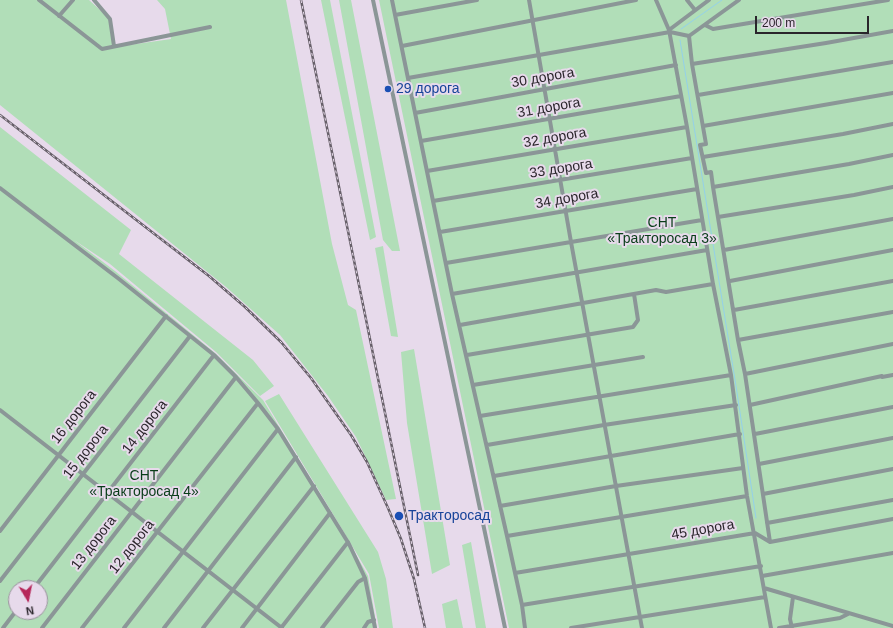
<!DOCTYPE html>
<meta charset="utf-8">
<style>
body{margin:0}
#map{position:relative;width:893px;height:628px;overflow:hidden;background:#e7daeb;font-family:Arial,sans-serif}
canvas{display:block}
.north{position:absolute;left:8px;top:580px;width:40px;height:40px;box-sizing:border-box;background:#e7daeb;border:1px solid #9b929e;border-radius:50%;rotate:170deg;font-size:11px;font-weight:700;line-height:16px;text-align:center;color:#2a252b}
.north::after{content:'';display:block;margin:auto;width:14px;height:18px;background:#b6285a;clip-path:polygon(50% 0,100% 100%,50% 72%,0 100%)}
.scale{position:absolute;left:755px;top:16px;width:114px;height:18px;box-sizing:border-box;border:2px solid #2a252b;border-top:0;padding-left:5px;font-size:12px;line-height:14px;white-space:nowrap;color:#2a252b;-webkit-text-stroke:3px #e7daeb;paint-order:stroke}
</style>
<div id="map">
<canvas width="893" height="628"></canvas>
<div class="north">N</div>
<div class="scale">200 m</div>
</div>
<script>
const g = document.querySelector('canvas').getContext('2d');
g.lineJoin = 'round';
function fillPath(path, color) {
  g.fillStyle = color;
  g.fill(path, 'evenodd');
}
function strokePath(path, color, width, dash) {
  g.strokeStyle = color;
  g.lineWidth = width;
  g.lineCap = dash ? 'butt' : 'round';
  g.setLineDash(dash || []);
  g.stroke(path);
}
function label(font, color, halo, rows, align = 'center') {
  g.font = font + ' Arial,sans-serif';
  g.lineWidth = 4;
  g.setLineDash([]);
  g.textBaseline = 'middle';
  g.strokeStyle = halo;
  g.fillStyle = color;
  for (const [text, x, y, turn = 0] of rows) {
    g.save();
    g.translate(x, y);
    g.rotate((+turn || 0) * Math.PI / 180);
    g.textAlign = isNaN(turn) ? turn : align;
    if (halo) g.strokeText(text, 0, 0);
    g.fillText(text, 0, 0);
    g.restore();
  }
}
fillPath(new Path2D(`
 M0,0H89L110,19L115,47L171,39L165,9L157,0H286L332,244L348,305L356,310L396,499L386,500L356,437L328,396L280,335L226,287L0,105Z
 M321,0H330L376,237L370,240Z
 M339,0H351L400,251H392L383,240Z
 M379,0H893V628H509Z
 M0,127L131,230L119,254L253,360L274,386L260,396L216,352L110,264L74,240L115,271L215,353L263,400L350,544L368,576L377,628H0ZM16,588H40V612H16Z
 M383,246L398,337L391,336L375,248Z
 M414,349L450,565L432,574L407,423L401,352Z
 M279,394L378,552L386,579L393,628H379L369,574L265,401Z
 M471,542L486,628H476L462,545Z
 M457,599L463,628H446L442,604Z`), '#b1deb8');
strokePath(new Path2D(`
 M681,29L722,0
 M680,40L736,386L756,518`), '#94d1e9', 1);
strokePath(new Path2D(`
 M39,0L102,49L210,27
 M94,0L110,19L114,46
 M373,0L505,628
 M392,0L452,294L507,536L522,605L525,628
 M529,0L571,242L642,628
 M656,0L669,30
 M687,0L695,10
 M709,0L669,30L687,127L713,284L731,375L747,496L771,628
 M395,15L477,0
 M59,16L73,0
 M705,25L713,29L888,0
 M689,36L692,64L706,144L700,145L706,173L711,172L713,187L738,340L745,374L770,542
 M689,36L739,0
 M402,46L636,0
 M692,64L826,43L893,31
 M408,78L670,32L689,36
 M698,95L893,62
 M415,113L676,65
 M703,126L893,93
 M421,141L681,96
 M703,157L843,134L893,124
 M427,171L687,127
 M713,187L849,164L893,155
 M0,188L119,279L214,355L236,377L258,403L278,429L349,544L365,578L375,628
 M433,201L692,158
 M718,217L854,195L893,187
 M440,232L697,189
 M724,250L893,219
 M446,263L702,220
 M730,281L893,250
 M452,294L707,250
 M734,310L893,281
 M460,325L656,290L666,292L713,284
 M738,340L893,312
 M467,355L633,327L638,320L634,294
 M745,374L893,344
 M882,377L893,375
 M473,385L643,357
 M750,405L882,376
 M0,410L282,628
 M480,416L731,375
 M755,434L893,407
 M487,445L604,425L736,405
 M759,464L893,438
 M494,476L740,434
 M763,494L893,469
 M500,506L616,486L743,468
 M767,523L893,500
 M0,531L166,316
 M507,536L747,496
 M515,573L755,533L770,542L893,519
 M762,576L893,553
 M0,581L190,336
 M34,588L214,355
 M764,588L893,626
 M522,605L761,566
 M3,628L16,611
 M42,628L236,377
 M82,628L258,403
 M124,628L278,429
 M164,628L296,457
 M203,628L314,486
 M242,628L330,513
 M281,628L348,542
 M322,628L358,582L365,578
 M364,628L368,622L374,620
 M571,628L765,597
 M779,628L840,618L848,614
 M792,628L790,619L793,597`), '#8b9697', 4);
const rail = new Path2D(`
 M301,0L418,575
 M0,115L209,276L245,307L281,342L311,378L351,435L367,462L388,508L401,539L414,579L425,628`);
strokePath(rail, '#665f68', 2.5);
strokePath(rail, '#e7daeb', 1, [3]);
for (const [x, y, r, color] of [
 [388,89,4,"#1a4fb4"],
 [399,516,5,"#1a4fb4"]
]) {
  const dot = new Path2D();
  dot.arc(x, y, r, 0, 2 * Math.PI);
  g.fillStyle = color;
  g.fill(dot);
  strokePath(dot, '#e7daeb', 1.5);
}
label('14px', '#2a252b', '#e7daeb', [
 ["30 дорога",543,78,-10],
 ["31 дорога",549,108,-10],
 ["32 дорога",555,138,-10],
 ["33 дорога",561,169,-9],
 ["34 дорога",567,199,-10],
 ["16 дорога",74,417,-52],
 ["14 дорога",145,427,-52],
 ["15 дорога",86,452,-52],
 ["45 дорога",703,530,-10],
 ["13 дорога",94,543,-52],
 ["12 дорога",132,547,-52]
]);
label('14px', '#164399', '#e7daeb', [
 ["29 дорога",396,89],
 ["Тракторосад",408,516]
], 'left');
label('14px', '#093d19', '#e7daeb', [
 ["СНТ",662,223],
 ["«Тракторосад 3»",662,239],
 ["СНТ",144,476],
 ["«Тракторосад 4»",144,492]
]);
</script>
